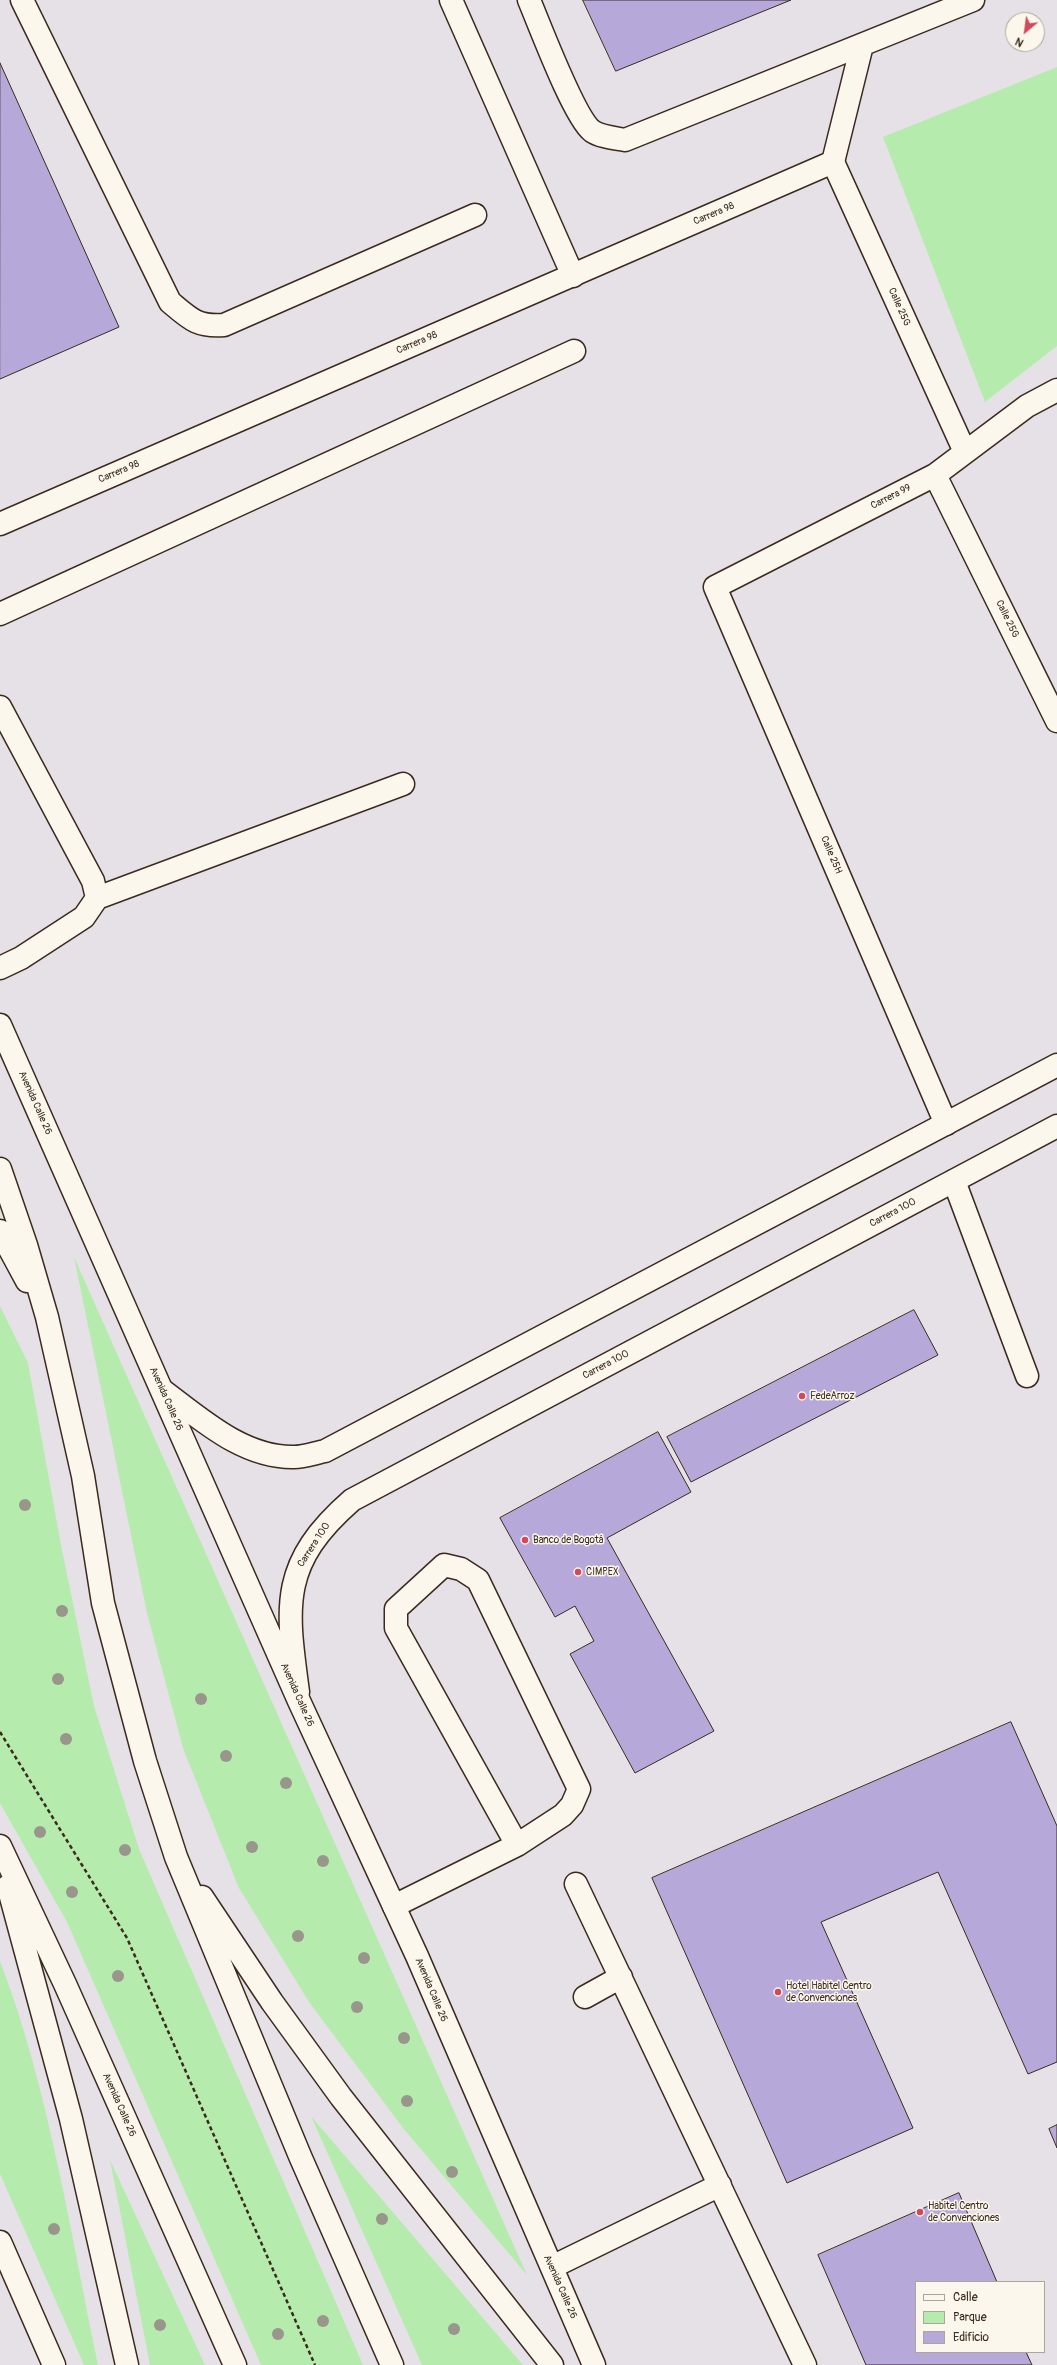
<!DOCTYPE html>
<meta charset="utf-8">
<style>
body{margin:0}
#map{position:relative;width:1057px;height:2365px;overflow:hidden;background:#e6e0e7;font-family:Pangolin,sans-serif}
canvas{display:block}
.legend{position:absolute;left:915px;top:2281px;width:130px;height:72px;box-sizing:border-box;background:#fbf7ec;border:1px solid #aea59a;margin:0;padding:5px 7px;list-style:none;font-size:12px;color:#3b2a1e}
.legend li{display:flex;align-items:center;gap:8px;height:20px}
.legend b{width:20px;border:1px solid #aea59a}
.north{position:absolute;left:1005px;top:12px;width:40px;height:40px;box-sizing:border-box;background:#fbf7ec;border:1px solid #aea59a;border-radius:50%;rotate:209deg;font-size:11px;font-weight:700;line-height:16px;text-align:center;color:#3b2a1e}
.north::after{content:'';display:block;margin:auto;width:14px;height:18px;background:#d1495b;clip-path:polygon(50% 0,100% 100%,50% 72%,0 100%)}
</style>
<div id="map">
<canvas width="1057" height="2365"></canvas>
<ul class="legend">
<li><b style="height:5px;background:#fbf7ec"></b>Calle</li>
<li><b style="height:11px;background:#b5ecae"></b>Parque</li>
<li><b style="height:11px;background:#b6a9da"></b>Edificio</li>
</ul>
<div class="north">N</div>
</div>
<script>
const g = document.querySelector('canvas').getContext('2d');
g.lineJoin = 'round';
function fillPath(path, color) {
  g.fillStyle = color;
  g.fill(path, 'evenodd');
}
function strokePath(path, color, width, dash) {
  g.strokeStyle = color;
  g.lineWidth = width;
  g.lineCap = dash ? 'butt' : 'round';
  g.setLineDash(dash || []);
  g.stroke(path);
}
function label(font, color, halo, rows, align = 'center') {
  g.font = font + ' Pangolin,sans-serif';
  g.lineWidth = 3;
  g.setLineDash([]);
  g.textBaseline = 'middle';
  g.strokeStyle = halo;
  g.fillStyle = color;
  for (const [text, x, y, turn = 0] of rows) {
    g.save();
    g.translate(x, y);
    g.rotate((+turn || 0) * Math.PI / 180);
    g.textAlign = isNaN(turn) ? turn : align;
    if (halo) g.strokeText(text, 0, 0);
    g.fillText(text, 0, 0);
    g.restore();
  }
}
fillPath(new Path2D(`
 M1057,67V346L985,402L883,137Z
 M74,1257L527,2275L403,2128L309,2002L239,1888L183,1748L147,1613Z
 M0,1306L28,1363L61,1545L94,1706L139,1849L363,2365H261L67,1922L0,1803Z
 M0,1961C49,2089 70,2231 98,2365H84L0,2174Z
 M311,2116L523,2365H422Z
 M110,2160L205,2365H150Z`), '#b5ecae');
const building = new Path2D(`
 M583,0H791L616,71Z
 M0,63L119,327L0,379Z
 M914,1310L938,1355L691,1482L667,1437Z
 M658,1432L691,1492L607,1538L714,1731L635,1773L570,1654L594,1641L575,1606L555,1617L500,1518Z
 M1011,1722L1057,1826V2062L1028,2074L938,1872L821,1922L913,2128L787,2183L652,1878Z
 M1057,2125V2148L1049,2129Z
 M959,2193L997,2282H916V2352H1026L1032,2365H866L818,2255Z`);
fillPath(building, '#b6a9da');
strokePath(building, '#3b2a1e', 1);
const service = new Path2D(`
 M22,0L170,302C190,319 197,327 224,325L475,215
 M451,0L573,276
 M529,0C540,26 574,117 592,131C601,137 614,138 625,140L973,0
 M833,162L862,45
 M0,614L574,351
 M0,707L93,881L97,898L84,917L21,958L0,968
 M97,898L403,784
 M954,1181L1027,1376
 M576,1884L805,2365
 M394,1906L517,1845L563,1815L572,1805L579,1789L478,1580L461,1569L444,1565L396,1609V1628L517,1845
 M585,1997L621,1977
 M552,2267L720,2185`);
const minor = new Path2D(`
 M935,475L1057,721
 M0,524L833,162L965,452
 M946,1124L715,587L935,475L1027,406L1057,390`);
const secondary = new Path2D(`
 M162,1390C201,1419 243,1458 294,1457C304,1457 315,1453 325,1451L1057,1065
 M298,1692C286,1604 280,1563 352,1500L1057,1126`);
const primary = new Path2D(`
 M0,1025L299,1701L417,1956L594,2365
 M0,1169L26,1245L47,1317L83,1476L103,1603L145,1761L176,1857L300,2156L392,2365
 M0,1231L27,1281
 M0,1846L65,1984L235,2365
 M8,1886L71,2119L127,2365
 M202,1897L272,2002L341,2097L552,2365
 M0,2242L54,2365`);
strokePath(service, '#3b2a1e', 25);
strokePath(minor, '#3b2a1e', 25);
strokePath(secondary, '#3b2a1e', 25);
strokePath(primary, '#3b2a1e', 25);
strokePath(new Path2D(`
 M0,1732L127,1938L315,2365`), '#3b2a1e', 2.5, [4, 3]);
strokePath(service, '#fbf7ec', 22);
strokePath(minor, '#fbf7ec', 22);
strokePath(secondary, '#fbf7ec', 22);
strokePath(primary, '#fbf7ec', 22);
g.fillStyle = '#99968c';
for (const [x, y] of [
 [25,1505],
 [62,1611],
 [58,1679],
 [201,1699],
 [66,1739],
 [226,1756],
 [286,1783],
 [40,1832],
 [252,1847],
 [125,1850],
 [323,1861],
 [72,1892],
 [298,1936],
 [364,1958],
 [118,1976],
 [357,2007],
 [404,2038],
 [407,2101],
 [452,2172],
 [382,2219],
 [54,2229],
 [323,2321],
 [160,2325],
 [454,2329],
 [278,2334]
]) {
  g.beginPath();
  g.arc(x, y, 6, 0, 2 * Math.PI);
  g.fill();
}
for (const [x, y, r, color] of [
 [802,1396,4,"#d1495b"],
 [525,1540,4,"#d1495b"],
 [578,1572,4,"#d1495b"],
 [778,1992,4,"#d1495b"],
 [920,2212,4,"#d1495b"]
]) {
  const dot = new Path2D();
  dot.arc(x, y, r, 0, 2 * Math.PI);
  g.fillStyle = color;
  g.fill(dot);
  strokePath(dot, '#fbf7ec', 1.5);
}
label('10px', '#3b2a1e', '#fbf7ec', [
 ["Carrera 98",714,214,-23],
 ["Calle 25G",899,307,66],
 ["Carrera 98",417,343,-23],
 ["Carrera 98",119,472,-23],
 ["Carrera 99",891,497,-27],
 ["Calle 25G",1007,619,64],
 ["Calle 25H",831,855,67],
 ["Avenida Calle 26",35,1103,66],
 ["Carrera 100",893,1213,-28],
 ["Carrera 100",606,1365,-28],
 ["Avenida Calle 26",166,1399,66],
 ["Carrera 100",314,1545,-57],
 ["Avenida Calle 26",297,1695,66],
 ["Avenida Calle 26",431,1990,67],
 ["Avenida Calle 26",119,2105,66],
 ["Avenida Calle 26",560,2287,66]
]);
label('10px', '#3b2a1e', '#fbf7ec', [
 ["FedeArroz",810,1396],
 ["Banco de Bogotá",533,1540],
 ["CIMPEX",586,1572],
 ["Hotel Habitel Centro",786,1986],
 ["de Convenciones",786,1998],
 ["Habitel Centro",928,2206],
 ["de Convenciones",928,2218]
], 'left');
</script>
